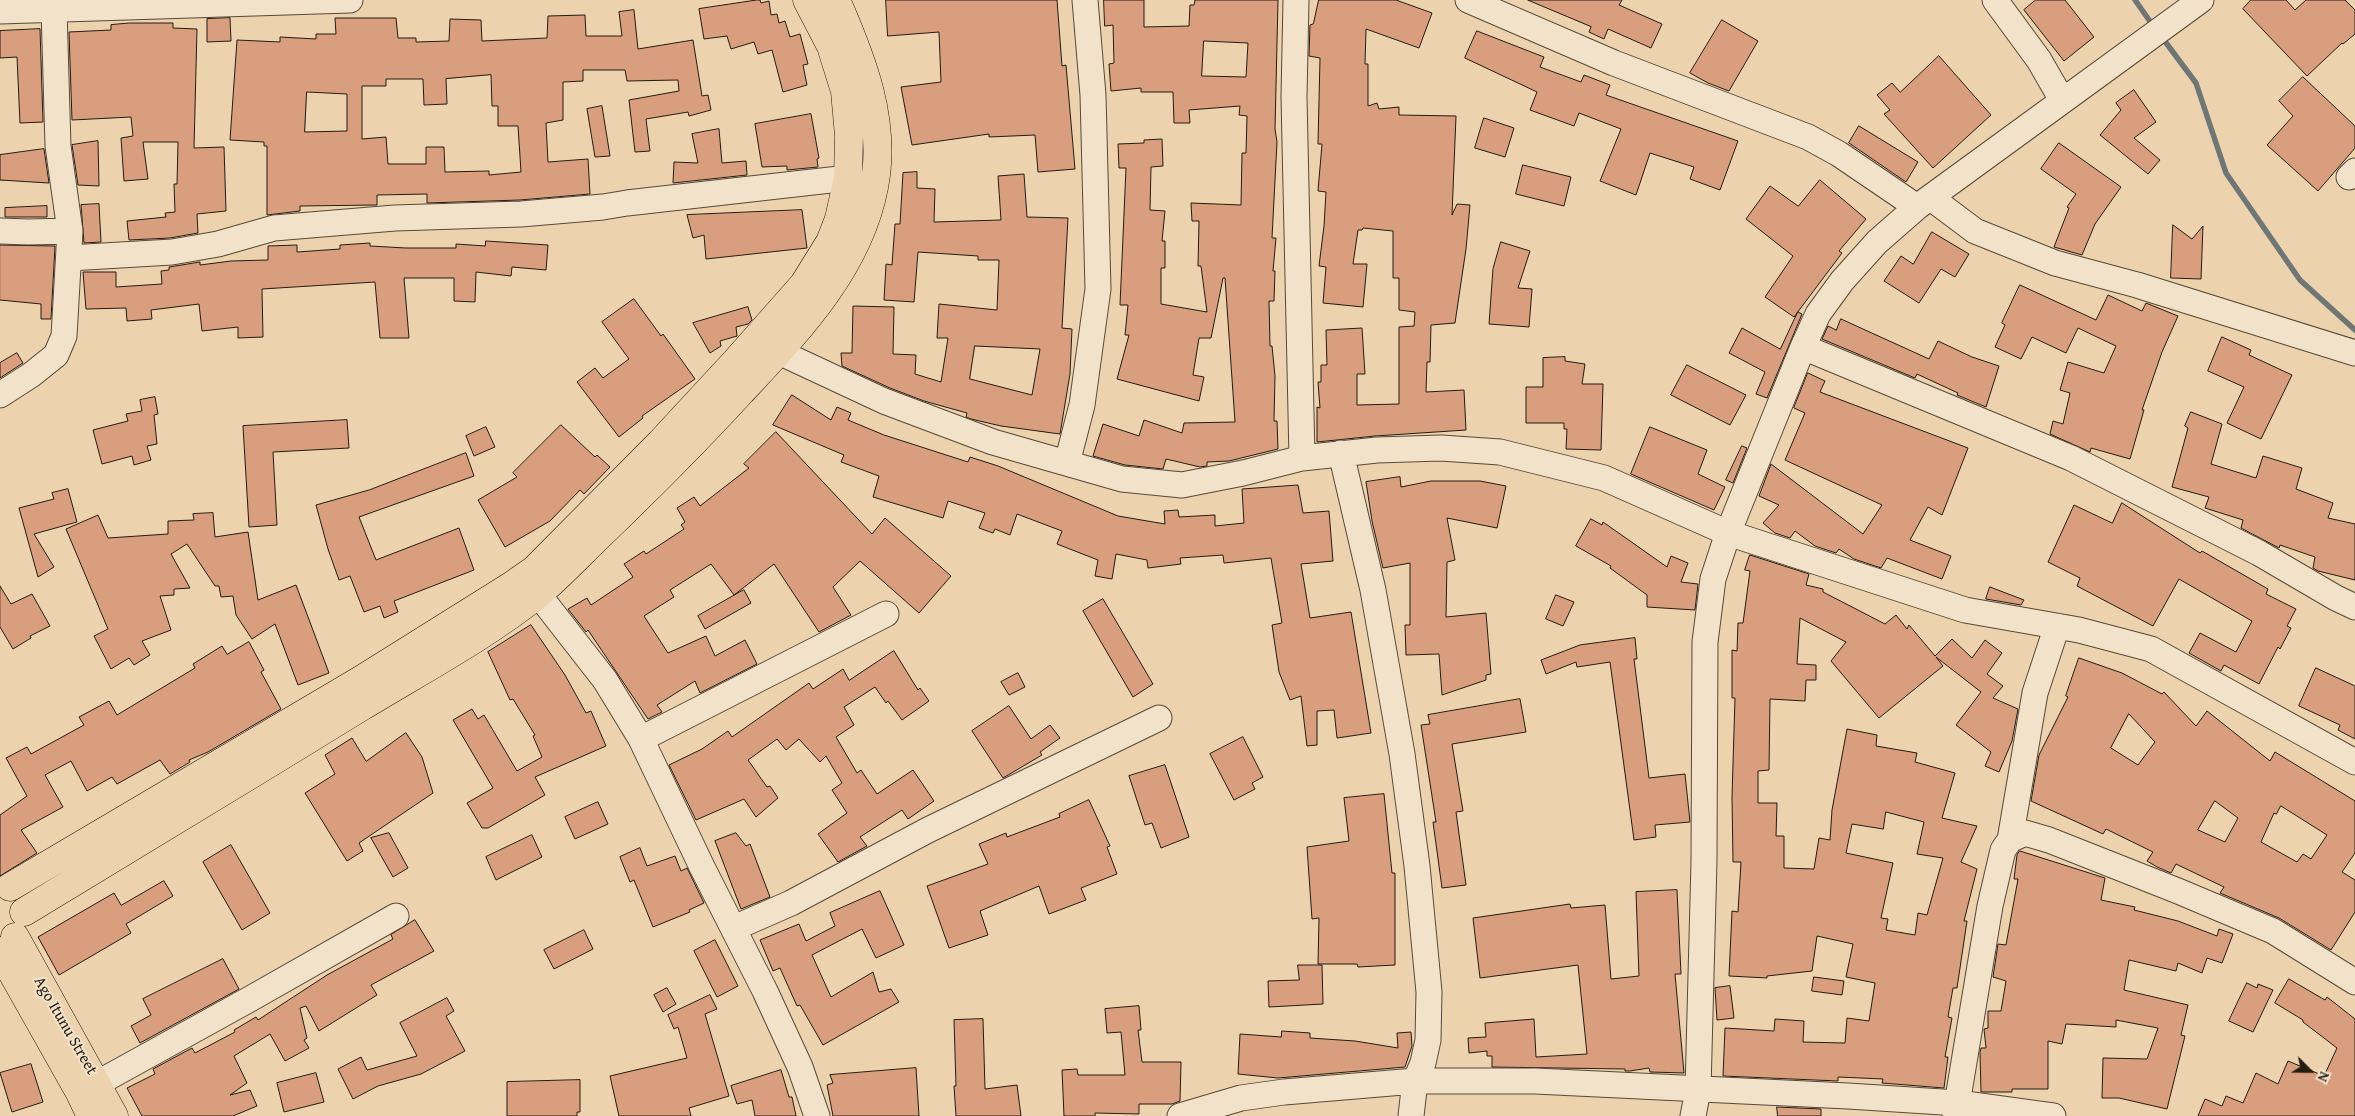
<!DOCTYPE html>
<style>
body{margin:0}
#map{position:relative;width:2355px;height:1116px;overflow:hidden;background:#ecd3ad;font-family:"Gentium Book Plus",serif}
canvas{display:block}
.north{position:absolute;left:2285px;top:1046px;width:50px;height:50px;-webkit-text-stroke:4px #f3e2ca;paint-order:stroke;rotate:113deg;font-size:14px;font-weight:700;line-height:20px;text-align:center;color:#241b12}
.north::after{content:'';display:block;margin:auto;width:18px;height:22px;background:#241b12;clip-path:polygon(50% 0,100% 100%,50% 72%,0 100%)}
</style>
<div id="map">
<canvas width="2355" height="1116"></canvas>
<div class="north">N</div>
</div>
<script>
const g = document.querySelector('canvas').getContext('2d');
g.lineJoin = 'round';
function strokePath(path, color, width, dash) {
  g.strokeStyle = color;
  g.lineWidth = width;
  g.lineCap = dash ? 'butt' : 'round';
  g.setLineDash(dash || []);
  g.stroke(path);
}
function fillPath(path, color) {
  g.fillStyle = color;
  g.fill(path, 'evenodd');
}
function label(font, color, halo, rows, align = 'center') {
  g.font = font + ' "Gentium Book Plus",serif';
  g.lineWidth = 4;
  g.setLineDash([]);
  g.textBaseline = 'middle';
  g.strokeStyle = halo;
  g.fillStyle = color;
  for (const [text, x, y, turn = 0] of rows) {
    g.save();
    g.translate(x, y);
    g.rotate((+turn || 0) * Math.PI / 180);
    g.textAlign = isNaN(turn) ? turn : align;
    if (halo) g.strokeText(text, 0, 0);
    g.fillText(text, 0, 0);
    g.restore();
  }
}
strokePath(new Path2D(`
 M2135,0L2154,27
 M2161,36L2196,83L2226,173L2300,280L2355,330`), '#6e7775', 5.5);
const building = new Path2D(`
 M757,0H760L761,3L769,1L771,15L777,14L779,23L785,21L790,37L800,34L808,64L803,65L807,85L783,92L772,50L758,54L754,42L731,49L727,36L704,39L699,9Z
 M886,0H1057L1062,66L1066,65L1075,169L1038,172L1035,135L989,137V134L912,145L901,87L941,82L939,32L888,36Z
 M1104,0H1144V27L1189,26L1190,5H1194L1195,0H1278L1275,129L1277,142L1272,238H1276L1273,271H1275L1274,301H1269L1270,346H1272L1275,376L1274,421H1277L1278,449L1229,461L1207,462V466L1200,467L1166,459L1163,469L1125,465L1093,456L1103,424L1139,436L1144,420L1182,433L1184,423L1235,422L1225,278H1223L1211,338H1199L1193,375L1204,377L1199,401L1117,379L1129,335H1125L1128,305H1120L1126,168H1119L1118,144L1144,143V140L1162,139L1163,166L1151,167L1150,210L1165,211L1162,241H1165V268H1161V304L1207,312L1201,266H1198L1199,221H1192L1191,203L1241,205L1242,153H1246L1247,116L1239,115L1240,106L1189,110L1190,123H1174L1173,92H1141V88L1111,91L1109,64L1114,63L1113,25L1105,26ZM1204,41L1248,43L1246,77L1202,76Z
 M1319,0H1396L1432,13L1419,48L1366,29L1365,64H1368V106L1377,103L1379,109L1399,107V115L1456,116L1452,215L1457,204L1470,205L1466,249L1455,323L1431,325L1430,362H1427L1426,392L1464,390L1466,430L1375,436L1317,442V407L1320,408L1318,382H1321V365H1327L1326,330L1362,328L1365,374H1357V405L1399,404V327L1414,326L1415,312L1399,310V278H1393V231L1363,228L1362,230H1358L1353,264H1367L1363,307L1323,303L1326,267L1319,266L1324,226L1326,192L1318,191L1322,144H1318L1320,58L1309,56L1310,25L1313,24Z
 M1528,0H1622L1619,5L1662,24L1651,48L1608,29L1604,39L1589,32L1591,27Z
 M2036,0H2065L2094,37L2064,61L2024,10Z
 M2251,0H2286L2295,10L2306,0H2345L2355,10V34L2343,44L2342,43L2307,76L2243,9Z
 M634,10L638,49L693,40L702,96L708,95L711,110L689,116L688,112L646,119L650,151L635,152L629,100L679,91L678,80L627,81L625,70H583V81L563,82V120L546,123L548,162L588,159L590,194L520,200L427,203V194L377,195V205L300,206V211L267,215V146H264V142L230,140L237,40L280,42V37L316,39V34H336L335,18H396L398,38H416V42L449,41L450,19L481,20L482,41L547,38L548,16L585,15L586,36H622L619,12ZM491,75L492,106H498V126H518L521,172L489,175V171L445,172L444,147H426V164H388L386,137L362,139V86H386V79H423L424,105L447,104L446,79ZM307,92L347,94V131L305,132Z
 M230,18L231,41L207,42V19Z
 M1722,20L1758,41L1729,91L1708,83L1690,73Z
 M130,23H173V28L197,29L194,148L224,147L226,211L197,214L198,233L170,238L129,240L127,221L166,217L165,213L175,212L174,184H177L178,142H143L148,179L124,181L121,138L133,136L131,117L72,120L69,32L111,30V25Z
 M40,29L43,122L20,123L17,57L0,58V31Z
 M1477,31L1544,57L1540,67L1581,82L1584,75L1610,85L1606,95L1738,141L1720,190L1690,179L1694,167L1650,153L1636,195L1600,181L1621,129L1579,113L1574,126L1530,110L1537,92L1465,58Z
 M1939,56L1991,115L1933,168L1884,114L1890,110L1877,95L1892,83L1900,92Z
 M2303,77L2355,126V148L2318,191L2267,145L2293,116L2279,101Z
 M2134,90L2156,122L2134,138L2160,160L2148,174L2100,135L2121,110L2116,103Z
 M602,106L610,156L595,157L587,109Z
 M811,114L819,158L817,159L818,167L787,170V166L762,167L755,124Z
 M1484,118L1514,128L1505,157L1475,148Z
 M1859,126L1918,162L1906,182L1849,143Z
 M719,129L722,163L746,161L747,175L673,183L674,162L698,163L692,134Z
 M98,141L99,186L78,185L72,145Z
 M2059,143L2121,187L2095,224L2082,255L2054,247L2069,208L2067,207L2076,194L2041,169Z
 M44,149L49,183L0,180V155Z
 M1523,165L1571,177L1564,206L1516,194Z
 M917,172V188L935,189L934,222L1001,220L998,176L1024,174L1027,217L1068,218L1062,328L1072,329L1070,374L1060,434L1001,426L971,419L966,417L967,413L924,401L890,388L842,366L841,353H852L853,306L894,307L893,354L916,355L915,374L941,382L948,338H937L939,304L997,310L999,260H978V256L918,252L914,302L884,300L886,264L892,265L895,224H900L903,173ZM975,346L1040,349L1032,395L970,379Z
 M1820,180L1866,219L1839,251L1842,253L1794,317L1765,297L1793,256L1746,219L1770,186L1798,206Z
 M99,204L101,242L84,243L81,205Z
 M47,206V217H5V208Z
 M802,210L807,248L706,259L704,235L693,238L687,215Z
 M2173,225L2192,239L2203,226L2201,279L2171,278Z
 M1932,232L1969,254L1955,277L1941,269L1919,303L1884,281L1901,256L1913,264Z
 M486,241L548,245L546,270L512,267L511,276L476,272L475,302L454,301V278H404L409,338H380L375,282L262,289L263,337L238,338V327L202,331L199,304L151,310L152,319L127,321L126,308L86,309L83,272H116V287L162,284L161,271L169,270V267L200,262V265L231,261L268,260V246L297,245V252L340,249V245L370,243V246L406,248H456V244L485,246Z
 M1501,242L1530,251L1518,288L1532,289L1529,327L1489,324L1493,269Z
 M0,245L55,246L51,319H41V304L0,300Z
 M2020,285L2096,320L2108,295L2142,311L2146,303L2178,316L2162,352L2142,410H2144L2130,459L2091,448L2090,452L2050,434L2053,421L2063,424L2070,393L2060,390L2068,362L2104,373L2116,346L2078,328L2066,353L2032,337L2021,359L1995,347L2005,325L2002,323Z
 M634,299L661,336L663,334L695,379L642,416L643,418L619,437L577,382L595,368L603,378L629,359L602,322Z
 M748,307L752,320L748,324L736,327L737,336L720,341L721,346L710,353L693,323Z
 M1798,312L1802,314L1767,398L1756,394L1765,372L1729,353L1742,328L1780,349Z
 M1841,319L1929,359L1938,341L1972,357L1999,366L1986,407L1957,395L1958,393L1917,374L1915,378L1822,339L1828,326L1836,330Z
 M2222,337L2251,350L2249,355L2292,375L2261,439L2227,423L2244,387L2208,371Z
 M17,353L23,363L0,378V363Z
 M1565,357V361L1585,364L1582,384H1603L1601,450L1566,449L1567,429H1564V423H1526V387H1543V358Z
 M1687,365L1746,395L1730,425L1671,395Z
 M1808,373L1825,381L1820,392L1968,448L1942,515L1928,507L1910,540L1951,556L1942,579L1887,558L1881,568L1854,559L1839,549L1836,553L1815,546L1795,531L1790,538L1775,533L1763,523L1779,505L1759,496L1771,464L1863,534L1882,505L1785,460L1805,413L1794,408Z
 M792,395L831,420L837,407L851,413L848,420L884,435L968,462L970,457L998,466L1118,516L1165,524L1164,511L1178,510L1179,517L1215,515V526L1244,523L1242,489L1298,485L1303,513L1329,511L1333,561L1301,564L1310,618L1351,612L1371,733L1337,738L1334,710L1317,711V745L1307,746L1301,696L1290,700L1279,672L1272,625L1282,623L1271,558L1224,563L1223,555L1180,558L1181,564L1148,568L1147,560L1116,554L1112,579L1095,576L1098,560L1057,544L1062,531L1017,514L1010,535L995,529L993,533L979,528L985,513L948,501L943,518L873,497L879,476L841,462L844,455L773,425Z
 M155,397L158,414L154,415L157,444L147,446L151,460L134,465L132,456L102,464L93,430L128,421L126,414L142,411L140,400Z
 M2191,412L2222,424L2211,464L2256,478L2263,456L2302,468L2296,489L2333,503L2328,518L2355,524V580L2318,571L2313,568L2315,557L2280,545L2279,548L2241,528L2243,520L2205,508L2209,497L2172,487L2188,428L2185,426Z
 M347,420L349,448L273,452L277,525L249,527L243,426Z
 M561,425L595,457L597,455L610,467L584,494L580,490L550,521L505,547L478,500L517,477L513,473Z
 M486,427L495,447L474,456L466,436Z
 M1650,427L1707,450L1698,474L1725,487L1714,510L1631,474Z
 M776,432L872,534L885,518L951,576L919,613L860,561L833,587L851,615L819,632L774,564L734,595L711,564L670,590L674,597L644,616L668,653L706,636L715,656L745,640L757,664L700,693L695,681L657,705L662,712L648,719L588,630L586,632L568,609L587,598L591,605L633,577L624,564L644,551L646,554L684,529L681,525L685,522L677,508L694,497L700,506L749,468L744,464Z
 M1742,446L1747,448L1733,483L1726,480Z
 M466,453L474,476L359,517L376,560L459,528L474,570L394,601L398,612L384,618L380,606L364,612L350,576L339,580L328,549L316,505L369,490Z
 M1400,477L1401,487L1431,481H1480L1506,486L1497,528L1447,518L1455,560L1447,562L1446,617L1486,613L1491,674L1486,675V680L1442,695L1439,654L1406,655L1405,625H1410V563L1383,568L1372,521L1366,482Z
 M68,489L77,522L34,534L54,567L38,577L19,508L54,499L52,493Z
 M2122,503L2200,553L2202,551L2268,589L2266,594L2296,609L2287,626L2291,628L2280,649L2278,647L2259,684L2224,665L2221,671L2189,653L2200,633L2236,652L2252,621L2179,579L2153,626L2077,586L2080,578L2048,562L2074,505L2112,523Z
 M213,513L215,537L248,532L258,600L296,585L329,673L298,685L275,624L252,639L236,615L233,596L221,597L219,586H215L187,544L171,554L190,588L174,589V595L160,596L171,630L142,641L150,655L134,665L129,658L111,669L94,636L108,629L66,529L98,515L108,538L168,534V521L194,520L193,514Z
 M1591,519L1602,525L1603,522L1667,567L1671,556L1688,563L1681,582L1698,584L1695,610L1647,607V595L1610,568L1611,566L1576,546Z
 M1750,555L1809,574L1806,585L1823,589V592L1885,624L1896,615L1907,629L1909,625L1935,656L1952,639L1972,658L1985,640L2002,653L1987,674L2003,686L1993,698L2018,709L2012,741L1999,772L1985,766L1991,752L1956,725L1981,692L1936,657L1943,666L1879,718L1831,661L1846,642L1800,618L1797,664L1816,665V680H1806L1805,701L1770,699L1769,770L1758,771V803H1777L1776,836H1784V868L1814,869L1819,838L1830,840L1832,810L1847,729L1877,735L1876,746L1917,753L1915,762L1955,773L1942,818L1977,826L1961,862L1977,869L1964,921H1967L1957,988H1953L1948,1017L1952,1018L1945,1057H1948L1944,1088L1882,1083L1883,1079L1838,1077V1081L1723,1076L1725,1028L1774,1031L1775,1019L1804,1021L1803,1042L1845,1043L1847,1018L1869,1021L1875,983L1846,977L1853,944L1817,936L1812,971L1767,976V978L1729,976L1732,911L1738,912L1741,862H1733L1732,797L1735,698H1732V650L1737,651L1738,623H1743L1750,571L1745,570ZM1886,812L1924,822L1917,854L1943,858L1927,915L1918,913L1915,935L1886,930L1888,919L1881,918L1893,863L1846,853L1852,824L1883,829Z
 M0,586L11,604L32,594L50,626L30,636L31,638L13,649L0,627Z
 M1990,587L2024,600L2021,605L1986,599Z
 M744,590L751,603L705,629L698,616Z
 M1556,595L1574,602L1563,626L1546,619Z
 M1103,599L1153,684L1133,697L1083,611Z
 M531,625L565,675L586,713L591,711L606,746L535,777L545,795L488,828H482L467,803L493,788L453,720L472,709L478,719L484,715L517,771L542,757L533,736L535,735L513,699L510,700L488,652Z
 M1635,638L1637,659H1634L1649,778L1685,774L1690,822L1655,825L1656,837L1634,840L1610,662L1577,667L1576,662L1546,674L1541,660L1580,645Z
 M249,642L264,670L261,672L281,709L208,752L189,760L190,762L170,774L160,760L117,784L112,777L87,791L71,761L45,775L63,807L21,830L37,853L0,876V815L27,796L6,758L27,747L31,754L84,725L79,717L109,701L117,715L195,668L193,664L222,646L227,654Z
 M894,651L918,690L920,688L929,701L902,720L888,701L886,703L875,687L844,707L854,725L836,737L857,773L861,770L877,794L913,770L934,801L908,819L902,810L860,837L867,846L838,862L818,834L847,813L832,790L842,783L826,756L820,762L799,739L786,750L777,739L748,760L767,787L770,786L778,798L756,817L744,799L696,820L669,765L702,749L728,731L732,737L809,683L813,689L843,669L849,680Z
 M2079,658L2122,673L2162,694L2164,692L2196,726L2207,711L2270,761L2275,752L2355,801V853L2342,872L2355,880V912L2331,950L2279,918L2220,893L2224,887L2176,864L2171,873L2157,867L2147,861L2153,852L2106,829L2103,834L2031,801L2039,755L2068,697L2066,696ZM2129,714L2155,742L2138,765L2111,748ZM2215,801L2238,818L2225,842L2198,830ZM2281,806L2327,835L2311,859L2303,854L2297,862L2261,842L2274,813L2276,814Z
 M2316,668L2355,686V739L2338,730L2340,725L2299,706Z
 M1018,673L1025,687L1009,695L1001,682Z
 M1520,699L1526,732L1452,744L1463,811L1456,812L1466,885L1442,888L1433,822H1436L1421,725L1430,724L1428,715Z
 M1009,706L1031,739L1050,725L1060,738L1040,752L1042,755L1003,778L972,731Z
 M406,733L422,757L433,793L359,843L363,851L347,861L305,793L335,774L325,755L352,738L366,761Z
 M1243,737L1263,777L1252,783L1255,789L1234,800L1210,754Z
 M1165,765L1189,837L1161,848L1152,823L1145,825L1129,776Z
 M1384,794L1392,873H1395V965L1358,967L1357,964H1318L1319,918L1312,919L1307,847L1349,841L1344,798Z
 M1089,800L1110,846L1107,847L1117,874L1081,888L1086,900L1049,914L1039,886L980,911L988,935L949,948L927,886L988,864L979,844L1006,833L1007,837L1060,817L1059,814Z
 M598,802L608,824L575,839L565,817Z
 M389,833L408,868L393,877L371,838Z
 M736,833L746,846L750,844L770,897L741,909L715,841Z
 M532,835L542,857L496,880L486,857Z
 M231,845L270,913L242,930L203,862Z
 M640,848L647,866L675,856L681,871L687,868L704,903L689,910L690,912L653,927L634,880L630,882L620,857Z
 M2020,851L2105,878L2101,900L2135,907L2134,910L2178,921L2217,936L2219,929L2233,934L2222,963L2207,958L2202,973L2178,963L2176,971L2129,960L2124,990L2188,1005L2181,1035L2185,1036L2167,1109L2119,1098H2102L2103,1058L2147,1059L2158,1028L2116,1020V1027L2066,1024L2062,1044L2048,1041V1089H2012V1092H1981L1980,1052L1981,1048H1986L1984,1029L1988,1028V1011H2001L2006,981L1993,977L1998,944L2006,945L2018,879H2014L2017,855Z
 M164,881L173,896L126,924L131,933L59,975L38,937L114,893L121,905Z
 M1677,890L1681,974H1675L1684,1073L1650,1072L1649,1068L1630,1071H1625V1069L1492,1067V1056H1487V1051L1469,1053L1468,1038L1486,1037L1485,1023L1534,1019L1536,1057L1587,1054L1578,965L1480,978L1473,918L1570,904L1571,908L1605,905L1611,979L1639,976L1636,892Z
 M880,891L904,945L876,958L862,929L812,955L831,997L873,972L879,992L891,989L899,1002L823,1045L800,1005L797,1006L780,968L773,971L760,940L799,924L806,941L835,926L830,913Z
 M415,920L434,951L371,985L377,995L319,1031L306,1006L300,1008L307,1038L304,1040L309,1048L285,1061L270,1034L234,1056L247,1083L230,1095L250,1090L257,1106L233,1116H142L127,1088L155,1074L153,1069L192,1048L195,1053L235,1032L234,1030L256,1017L258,1020L327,975L393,939L391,935Z
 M584,930L593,949L554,969L544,950Z
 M715,940L738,986L717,997L694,951Z
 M223,959L239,989L140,1043L131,1026L151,1015L143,999Z
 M1298,965H1322L1323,1004L1269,1007L1268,981L1299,980Z
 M1814,977L1844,981L1842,995L1812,991Z
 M2289,979L2325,1000L2327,997L2355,1019V1116H2198L2205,1099L2222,1106L2226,1096L2243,1103L2256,1073L2278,1084L2288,1061L2324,1076L2337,1048L2303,1022V1020L2275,1003Z
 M2247,983L2257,988L2258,984L2273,990L2253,1032L2229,1021Z
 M1730,986L1734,1018L1717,1020L1715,988Z
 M667,988L676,1004L663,1012L654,995Z
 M710,995L717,1009L705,1014L729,1096L689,1108L691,1116H619L610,1076L687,1058L678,1027L674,1029L668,1015Z
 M447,998L454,1011L446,1016L465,1051L421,1074L378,1086L353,1099L338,1069L361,1057L367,1070L417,1056L400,1023Z
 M1139,1006L1141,1030H1138L1142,1062H1181L1180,1101L1172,1104H1139V1114L1095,1113V1116H1064L1062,1070L1077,1069L1078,1075H1125L1121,1032L1107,1033L1105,1009Z
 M983,1019L985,1089L1017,1085L1021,1116H956L954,1086H956L954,1020Z
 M1282,1031L1310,1033V1038L1355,1041L1398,1048L1397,1033L1411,1032L1412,1046L1405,1067L1278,1078L1238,1074L1240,1034L1281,1037Z
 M31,1064L43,1102L12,1112L0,1073Z
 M916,1068L919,1116H833L827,1085L833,1083L830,1075Z
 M781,1070L789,1097H792L796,1116H755L752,1100L737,1104L731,1086Z
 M316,1073L324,1102L284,1112L277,1083Z
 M580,1080V1112H577V1116H507V1082Z
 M1777,1107L1821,1109V1116H1778Z`);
fillPath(building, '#d89e7d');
strokePath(building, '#241b12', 1);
const minor = new Path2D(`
 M1296,0L1294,97L1302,458
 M1468,0L1614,63L1808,137L1839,154L1917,207
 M1995,0L2039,60L2062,100
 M0,11L350,0
 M2349,177L2355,171
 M1931,198L1975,231L2055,263L2137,285L2355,353
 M0,231L28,232L70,231
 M69,258L172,252L218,244L274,228L395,218L521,214L603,207L627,203L848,178
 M1803,347L2071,458L2259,553L2336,598L2355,607
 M779,352L884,401L993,442L1122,479L1182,485L1243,473L1302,458L1377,450L1441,448L1500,452L1604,478L1728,533L1965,610L2079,630L2151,649L2355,762
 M0,395L31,375L56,355L64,336L70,231L58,146L54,9
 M1341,453L1373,590L1402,754L1417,866L1429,992L1428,1040L1423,1063L1415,1081L1411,1116
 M1067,463L1082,405L1098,289L1093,95L1085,0
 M538,594L605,680L641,739L702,867L765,991L800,1067L817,1116
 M641,739L886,614
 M2010,840L2025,833L2049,840L2178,891L2273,931L2355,982
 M734,928L791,903L928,830L1159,718
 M98,1083L250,999L396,916
 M1180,1116L1241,1098L1284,1092L1415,1081H1535L1848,1096L1958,1103L2053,1116
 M1693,1116L1698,1090L1704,861L1705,642L1713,579L1728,533L1803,347L1818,314L1842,281L1877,242L1917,207L2201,0
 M1955,1116L1990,906L2003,850L2010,840L2035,693L2057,626`);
const major = new Path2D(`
 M10,887L359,681L514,584L534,570L660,443L735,362L804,284L830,242L839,219L848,178L849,136L845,91L831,46L807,0
 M24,912C136,844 249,776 361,707C420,671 483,638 537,595C559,577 579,555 600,535C648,489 695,442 741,392C796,333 858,270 874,187C887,122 862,59 836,0
 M15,937L114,1116
 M0,951L79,1091L91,1116`);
strokePath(minor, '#564939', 27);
strokePath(major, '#241b12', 29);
strokePath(minor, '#f3e2ca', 25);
strokePath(major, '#ecd3ad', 28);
label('16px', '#241b12', '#f3e2ca', [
 ["Ago Itunu Street",65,1026,60]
]);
</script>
